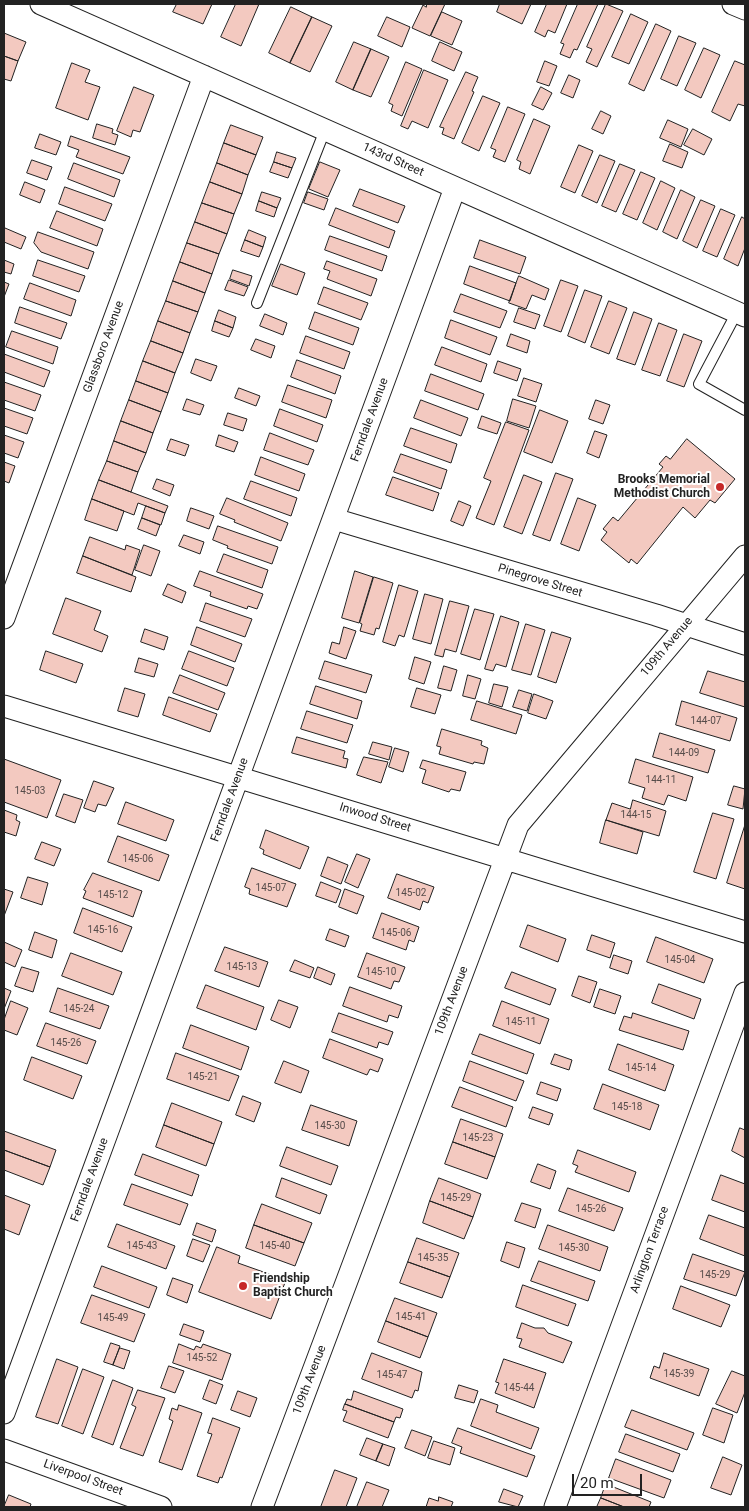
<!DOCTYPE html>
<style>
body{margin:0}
#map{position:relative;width:749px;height:1511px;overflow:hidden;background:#fff;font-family:Roboto,sans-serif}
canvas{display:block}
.frame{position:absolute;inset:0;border:5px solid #222;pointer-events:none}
.scale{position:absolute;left:572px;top:1474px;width:70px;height:22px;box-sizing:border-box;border:2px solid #222;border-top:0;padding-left:6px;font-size:15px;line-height:18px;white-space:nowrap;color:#222;-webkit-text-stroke:4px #fff;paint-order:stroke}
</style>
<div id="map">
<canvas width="749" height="1511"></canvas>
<div class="frame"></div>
<div class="scale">20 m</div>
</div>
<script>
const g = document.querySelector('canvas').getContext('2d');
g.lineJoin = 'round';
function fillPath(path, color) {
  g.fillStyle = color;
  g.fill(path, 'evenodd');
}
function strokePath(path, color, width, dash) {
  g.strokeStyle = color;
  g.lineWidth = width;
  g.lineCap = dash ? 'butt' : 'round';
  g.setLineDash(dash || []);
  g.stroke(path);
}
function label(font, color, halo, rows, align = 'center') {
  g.font = font + ' Roboto,sans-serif';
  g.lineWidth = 4;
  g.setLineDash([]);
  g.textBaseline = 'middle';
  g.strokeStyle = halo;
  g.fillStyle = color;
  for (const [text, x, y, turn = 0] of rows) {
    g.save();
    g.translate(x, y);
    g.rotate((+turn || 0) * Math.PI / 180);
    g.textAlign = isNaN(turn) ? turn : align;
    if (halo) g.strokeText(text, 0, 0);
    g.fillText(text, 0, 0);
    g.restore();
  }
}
const building = new Path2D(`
 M177,4H212L203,24L173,12Z
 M236,4H259L241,46L221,37Z
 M427,4H445L430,36L412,28L423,5L426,7Z
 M500,4H531L522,24L497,12Z
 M547,4H567L555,33L548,30L545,37L535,32Z
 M578,4H598L577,50L574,49L570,58L560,54L564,44L561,43Z
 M606,4L623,11L597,67L586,62L592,49L587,47Z
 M291,7L312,17L290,63L269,53Z
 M442,12L462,21L452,45L431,36Z
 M631,14L648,22L629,64L612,57Z
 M312,17L332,26L310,72L290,63Z
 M387,17L410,27L402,47L378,36Z
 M656,24L671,31L644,91L629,84Z
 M4,33L26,42L18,61L4,56Z
 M679,36L696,43L677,86L661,79Z
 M354,42L371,49L353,90L336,82Z
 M440,42L462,52L454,71L432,61Z
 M704,48L720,55L701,98L685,90Z
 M371,49L389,57L371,97L353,90Z
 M4,56L18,61L11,81L4,79Z
 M545,61L557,66L549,86L537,82Z
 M735,61L745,65V106L738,104L730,121L712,112Z
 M406,62L422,69L402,116L391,111L393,105L389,103Z
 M72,63L90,70L85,82L100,87L88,120L56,108Z
 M424,70L448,80L428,128L412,121L408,129L401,126Z
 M466,72L478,77L472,91L474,92L454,139L442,134L444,128L440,127Z
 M569,75L580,80L573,98L561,93Z
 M134,87L154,95L140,132L133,130L131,137L117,131Z
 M541,87L552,93L543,110L532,105Z
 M483,96L500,103L479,151L462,143Z
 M508,107L525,114L505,162L493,157L496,150L491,148Z
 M601,111L611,116L603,134L592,129Z
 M534,119L550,126L530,174L519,169L521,162L517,160Z
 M668,120L688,129L681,147L660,138Z
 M97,124L113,129L112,133L118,135L115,145L93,138Z
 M231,125L263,137L256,155L224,143Z
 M693,129L712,139L704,155L684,145Z
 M40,134L61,142L56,155L35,148Z
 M71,136L130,157L123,174L76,157L79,150L68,146Z
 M224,143L256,155L248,175L217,163Z
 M670,144L688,152L682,168L663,161Z
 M579,145L593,151L575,193L561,187Z
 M277,152L296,158L292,168L274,162Z
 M600,155L615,161L597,203L582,196Z
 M32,160L52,167L47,180L27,173Z
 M274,162L292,168L288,178L270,172Z
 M320,162L340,170L328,197L309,189Z
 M74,163L120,180L114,197L68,179Z
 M217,163L248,175L242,194L210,182Z
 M620,164L635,170L616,212L602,206Z
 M641,172L655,178L637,220L623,214Z
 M661,181L675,188L657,230L643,223Z
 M25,182L45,190L40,203L20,195Z
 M210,182L242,194L234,214L202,203Z
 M65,187L112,204L105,221L59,204Z
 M360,189L405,206L398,223L353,206Z
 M681,190L695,197L677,239L663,232Z
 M262,192L281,198L277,208L259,201Z
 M308,192L328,199L324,210L304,203Z
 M701,200L715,206L697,248L683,241Z
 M259,201L277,208L274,217L256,211Z
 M202,203L234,214L227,234L195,222Z
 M336,208L395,231L389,248L329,225Z
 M721,209L735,215L717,257L703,251Z
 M57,211L103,229L97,246L50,228Z
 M742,217L745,219V248L738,266L724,259Z
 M195,222L227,234L219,254L187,243Z
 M5,228L26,237L21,249L4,242Z
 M249,230L266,237L263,247L245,240Z
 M38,232L94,252L88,269L41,252L34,243Z
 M330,236L387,256L382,271L325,250Z
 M245,240L263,247L259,257L241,251Z
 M480,240L526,257L520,274L474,258Z
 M187,243L219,254L212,274L180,262Z
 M4,260L14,264L11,274L4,272Z
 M38,260L85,276L79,292L33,276Z
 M327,261L377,279L371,296L327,279L330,271L324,269Z
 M180,262L212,274L205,293L173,281Z
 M281,264L305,273L297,295L272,286Z
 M470,266L516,283L510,301L464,284Z
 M233,270L252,276L249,286L230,279Z
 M519,276L549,289L545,300L532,295L526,309L509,303Z
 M229,280L248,287L244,296L225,290Z
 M561,280L578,286L561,332L544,326Z
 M173,281L205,293L198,312L166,301Z
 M4,282L9,284L4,297Z
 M30,283L76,300L71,316L24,299Z
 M324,287L368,303L361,320L318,304Z
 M585,290L602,296L585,343L568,336Z
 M461,294L507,311L500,328L454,312Z
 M166,301L198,312L190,333L158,321Z
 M609,301L627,308L609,354L591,347Z
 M20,307L67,323L61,339L15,323Z
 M519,308L540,315L535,329L514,322Z
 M219,310L236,317L233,328L215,321Z
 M315,312L359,328L353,345L309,329Z
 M634,312L652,319L635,365L617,359Z
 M265,314L287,323L283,335L260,326Z
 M451,320L497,337L490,355L445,338Z
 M158,321L190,333L183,353L151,341Z
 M215,321L233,328L229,337L212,331Z
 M659,323L677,330L660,376L642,370Z
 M12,331L58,347L53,364L6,347Z
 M511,334L530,341L527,353L507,346Z
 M684,334L702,341L684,387L667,381Z
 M306,336L350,352L344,369L300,353Z
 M256,339L275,346L271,358L251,350Z
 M151,341L183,353L175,373L143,361Z
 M442,347L487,364L481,382L435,365Z
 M4,354L50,371L44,387L4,372Z
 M196,359L217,366L211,381L191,373Z
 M297,360L341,376L335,394L291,377Z
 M143,361L175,373L168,393L136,381Z
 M498,361L521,369L517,381L494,373Z
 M431,374L484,394L478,410L425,391Z
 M524,378L542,384L536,402L518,396Z
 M136,381L168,393L161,412L129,400Z
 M4,382L41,395L35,411L4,400Z
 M288,385L332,400L326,418L282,402Z
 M239,388L260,396L256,406L235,398Z
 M187,399L204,405L200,415L183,410Z
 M513,399L536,406L529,428L507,421Z
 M129,400L161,412L153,433L121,421Z
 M421,400L468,418L461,436L414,418Z
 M596,400L610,405L603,424L589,419Z
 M4,408L33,418L27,434L4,426Z
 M280,409L323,425L317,442L274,426Z
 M540,410L568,421L552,463L524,452Z
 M228,413L247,419L243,431L224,425Z
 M482,416L501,423L497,434L478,428Z
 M121,421L153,433L146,453L114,441Z
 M506,422L529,430L494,525L476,518L491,481L484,478Z
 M411,428L457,444L451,463L404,446Z
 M595,431L607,435L599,458L587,453Z
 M270,433L314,450L308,465L264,450Z
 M4,435L24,442L18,458L4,453Z
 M219,435L238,442L234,452L216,446Z
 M171,439L189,445L185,456L167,450Z
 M687,439L735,479L715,503L710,500L695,518L683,507L637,564L631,559L629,563L601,540L607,532L603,529L613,517L618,521L663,467L659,464L666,456L670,459Z
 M114,441L146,453L138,472L107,461Z
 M401,454L447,470L441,489L394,472Z
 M261,457L305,474L299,491L255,475Z
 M107,461L138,472L131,492L99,480Z
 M4,462L15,466L9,483L4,481Z
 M556,473L573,479L550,541L533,535Z
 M524,475L542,482L522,534L504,527Z
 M393,477L439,493L433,511L386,495Z
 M157,479L174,485L170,496L153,489Z
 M99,480L168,506L165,513L138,503L134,515L92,499Z
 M251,481L297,498L291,516L244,499Z
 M227,498L288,523L281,541L234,522L235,520L220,514Z
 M578,498L596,505L579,551L561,544Z
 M92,499L124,511L117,531L85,520Z
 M459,501L471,506L463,526L451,521Z
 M146,506L165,513L161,525L142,518Z
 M191,508L214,516L209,529L187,521Z
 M142,518L160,525L156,536L138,529Z
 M218,526L278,547L272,564L227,548L228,546L213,540Z
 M184,535L204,542L200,554L179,546Z
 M90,537L125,550L126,545L140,550L132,575L83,556Z
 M144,545L160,551L151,576L135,570Z
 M224,554L268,570L262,588L217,572Z
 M83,556L136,577L131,592L77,573Z
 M200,571L263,594L257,609L248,606L247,609L210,596L211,592L194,586Z
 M355,571L373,577L359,623L342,618Z
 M374,577L393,583L379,629L376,628L374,635L360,631L362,624L360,623Z
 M168,584L186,592L182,603L163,595Z
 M399,585L418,591L404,637L399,635L395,646L383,642Z
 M425,594L443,599L431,644L413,639Z
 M66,598L101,611L94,630L108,636L102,652L53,634Z
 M450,601L469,606L456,652L445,649L443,657L435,655Z
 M206,603L252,619L245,637L200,621Z
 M475,609L494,614L480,660L461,654Z
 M501,616L519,622L506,667L496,664L493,671L485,669Z
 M526,624L545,630L531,675L512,670Z
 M197,627L242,644L235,662L191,645Z
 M344,627L356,631L346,659L329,653L332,642L339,644Z
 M145,629L168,637L164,650L141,642Z
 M552,632L571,638L556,683L538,677Z
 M46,651L83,664L76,683L40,670Z
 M189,651L234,668L227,686L182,669Z
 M415,657L431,662L424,684L409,679Z
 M139,658L158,664L154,677L135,672Z
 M325,661L372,675L366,693L319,679Z
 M444,666L457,670L451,691L438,688Z
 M708,671L745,682V707L700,693Z
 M180,675L225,693L218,710L173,693Z
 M468,675L481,679L475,699L463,696Z
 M494,684L508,687L502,707L489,703Z
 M316,686L362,701L357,719L310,704Z
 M125,688L145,694L138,717L118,711Z
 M417,688L441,695L435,714L411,707Z
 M519,690L532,694L527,711L513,707Z
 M534,694L553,701L546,719L528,713Z
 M169,697L217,714L210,732L163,715Z
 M477,701L522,715L516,734L471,720Z
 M682,701L737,718L730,741L676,725Z
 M307,711L353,725L347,743L301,729Z
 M442,729L482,741L481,745L488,748L484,764L474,762L473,764L439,754L441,747L437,746Z
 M660,733L715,750L708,773L653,757Z
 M297,737L345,751L343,758L348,759L346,768L292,753Z
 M373,742L392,747L389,760L369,754Z
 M395,748L409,752L403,772L389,767Z
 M364,757L388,762L381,783L357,775Z
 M4,759L61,780L47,818L4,802Z
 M636,759L693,777L686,801L668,795L664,805L642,798L645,788L629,783Z
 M423,760L466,772L460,791L451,789L449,792L422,783L426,770L420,768Z
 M94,781L114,788L106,806L98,804L95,812L84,808Z
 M734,786L745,789L743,809L728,805Z
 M64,794L83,800L75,823L56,816Z
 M633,800L666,811L659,836L606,820L612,803L630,809Z
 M126,802L174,820L166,841L118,824Z
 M4,810L17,815L16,820L20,822L16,836L4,832Z
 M713,813L734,819L716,879L694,872Z
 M606,820L643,832L637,854L600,843Z
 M745,825V889L727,883Z
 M266,830L309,847L300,869L263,854L264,850L260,848Z
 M118,836L169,855L159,881L108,862Z
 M42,842L61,849L54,866L35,859Z
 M357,854L370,859L358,888L345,882Z
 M328,857L348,865L341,884L321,876Z
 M252,868L296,884L287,907L249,894L250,889L245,887Z
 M93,873L142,891L133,917L83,898L86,891L84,890Z
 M397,874L434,887L428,903L423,901L420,910L388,898Z
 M28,877L48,883L42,905L21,898Z
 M321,882L341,890L336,903L316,896Z
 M4,889L13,892L4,916Z
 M345,889L364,896L357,914L339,907Z
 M83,908L132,927L122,952L74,933Z
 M382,913L419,927L414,942L409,940L406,950L373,938Z
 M528,925L566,939L558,962L520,947Z
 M330,929L349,936L345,947L326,940Z
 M35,932L57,940L52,958L29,950Z
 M592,935L615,943L610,958L587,950Z
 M656,937L713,959L704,983L647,962Z
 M4,942L22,950L15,967L4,962Z
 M225,947L268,962L259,987L215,971Z
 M71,953L122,972L113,995L62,976Z
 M367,953L405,967L399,982L394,981L391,989L358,977Z
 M614,955L632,961L628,974L610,968Z
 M295,960L314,968L310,978L290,971Z
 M22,967L39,972L33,992L15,986Z
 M318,967L335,974L331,985L314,978Z
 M512,972L556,989L550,1005L505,988Z
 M579,976L597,982L590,1003L572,996Z
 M659,984L701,999L694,1019L652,1003Z
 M206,985L264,1007L256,1030L197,1008Z
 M350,987L402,1006L398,1018L389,1015L387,1022L343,1006Z
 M4,988L11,991L4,1009Z
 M58,988L109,1006L100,1029L50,1012Z
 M600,989L621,996L615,1014L594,1007Z
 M279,1000L298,1007L290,1028L271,1020Z
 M11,1001L28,1008L17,1035L4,1030V1020Z
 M502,1001L549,1019L540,1044L493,1026Z
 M339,1013L393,1032L388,1045L379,1042L377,1048L332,1032Z
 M633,1013L689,1031L683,1050L619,1030L624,1016L631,1018Z
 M46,1023L96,1041L87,1064L37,1046Z
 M191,1025L249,1047L241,1070L183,1048Z
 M480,1034L534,1054L527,1074L472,1054Z
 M330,1039L383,1059L378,1072L370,1069L367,1075L323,1058Z
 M618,1044L674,1065L665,1091L609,1070Z
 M176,1053L239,1076L229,1101L167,1079Z
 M555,1054L572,1060L569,1070L551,1064Z
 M32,1057L82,1076L73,1099L24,1080Z
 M284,1061L309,1071L301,1093L275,1083Z
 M470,1061L524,1081L516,1101L463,1081Z
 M541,1082L561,1089L557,1101L537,1094Z
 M603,1084L659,1105L650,1130L594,1109Z
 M460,1087L513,1107L506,1127L452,1107Z
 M243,1096L261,1103L254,1122L236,1115Z
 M172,1103L222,1122L214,1144L164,1125Z
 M311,1105L357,1121L349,1146L302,1130Z
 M533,1107L553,1114L549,1125L529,1118Z
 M461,1119L503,1134L495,1157L453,1142Z
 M164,1125L214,1144L206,1166L156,1147Z
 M740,1128L745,1130V1158L732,1151Z
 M4,1131L56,1150L50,1167L4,1150Z
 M453,1142L495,1157L487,1179L445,1164Z
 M287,1147L338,1166L331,1185L280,1166Z
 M4,1150L50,1167L43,1185L4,1170Z
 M578,1150L636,1172L629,1192L575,1172L578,1166L573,1164Z
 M143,1154L199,1175L192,1196L135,1175Z
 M538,1164L556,1171L550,1189L531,1182Z
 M721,1175L745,1184V1212L712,1200Z
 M282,1178L327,1195L320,1214L276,1197Z
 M439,1178L481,1194L473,1217L430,1201Z
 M132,1184L188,1204L180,1225L124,1205Z
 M568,1188L623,1208L614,1231L559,1211Z
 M4,1195L30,1205L19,1235L4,1229Z
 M430,1201L473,1217L464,1239L423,1223Z
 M522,1203L541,1209L535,1228L515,1221Z
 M262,1204L312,1223L304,1243L254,1225Z
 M709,1215L745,1228V1256L700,1239Z
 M197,1223L216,1230L212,1242L193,1235Z
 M117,1224L175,1246L166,1269L108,1247Z
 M254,1225L304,1243L295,1266L246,1248Z
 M548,1225L608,1247L600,1271L539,1249Z
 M417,1238L459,1253L450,1277L408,1262Z
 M193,1239L210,1245L203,1262L187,1256Z
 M507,1242L525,1248L519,1268L501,1261Z
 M217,1247L240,1256L238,1263L286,1280L271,1319L199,1292Z
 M693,1254L745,1272L736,1296L684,1279Z
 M539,1261L595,1281L588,1301L531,1281Z
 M408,1262L450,1277L442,1298L400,1283Z
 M102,1266L157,1287L149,1308L94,1287Z
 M173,1278L193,1285L187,1303L167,1295Z
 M523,1285L576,1304L568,1326L516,1307Z
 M681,1286L730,1305L721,1327L673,1309Z
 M92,1295L145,1314L134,1342L81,1323Z
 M395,1298L437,1313L428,1337L386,1321Z
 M386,1321L428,1337L420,1358L378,1342Z
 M522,1323L535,1328H544L548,1333L572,1342L563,1363L519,1347L522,1339L517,1338Z
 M184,1324L204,1331L200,1342L180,1335Z
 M111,1343L120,1346L113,1365L104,1362Z
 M179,1344L194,1350L196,1346L201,1348L203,1344L231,1354L222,1380L173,1363Z
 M120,1348L130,1351L124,1369L113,1365Z
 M372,1353L422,1372L418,1391L415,1390L412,1398L362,1379Z
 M664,1353L709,1369L699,1396L650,1378L654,1366L659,1368Z
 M57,1359L78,1367L58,1424L36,1417Z
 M504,1359L546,1373L534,1408L495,1393L499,1383L496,1382Z
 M169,1366L184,1371L175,1393L161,1388Z
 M83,1369L104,1377L83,1434L62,1426Z
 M732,1371L745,1376V1392L737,1413L716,1404Z
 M113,1380L133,1388L113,1445L92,1437Z
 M210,1380L223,1385L216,1404L203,1399Z
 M459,1385L478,1391L474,1403L455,1398Z
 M138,1390L165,1398L143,1456L120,1448L136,1407L132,1405Z
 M238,1391L257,1398L250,1417L231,1410Z
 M354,1391L403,1409L400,1418L396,1417L394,1422L345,1404L347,1399L351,1400Z
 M481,1399L498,1405L496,1412L539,1428L531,1449L471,1426Z
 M345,1404L394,1422L388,1438L343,1421L347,1411L343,1410Z
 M179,1405L202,1413L182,1470L159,1462L173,1421L169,1419L172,1408L177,1410Z
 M713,1408L733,1415L724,1443L703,1435Z
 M632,1410L694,1433L687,1450L625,1427Z
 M213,1418L240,1428L222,1478L220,1477L218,1483L197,1476L212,1434L208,1433Z
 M458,1428L535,1456L527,1477L460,1453L462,1447L452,1443Z
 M412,1430L432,1437L425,1456L405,1448Z
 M626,1434L680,1454L673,1472L619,1452Z
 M367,1438L383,1444L376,1461L360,1455Z
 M434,1441L455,1448L450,1465L428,1458Z
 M383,1444L395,1448L389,1466L376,1461Z
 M723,1457L742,1465L731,1495L711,1488Z
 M616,1459L671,1480L664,1498L609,1478Z
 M335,1470L357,1478L346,1507H321Z
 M367,1482L389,1490L382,1507H357Z
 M606,1484L651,1502L649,1507H624L601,1498Z
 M504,1489L523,1496L518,1507L499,1502Z
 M9,1495L31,1504L30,1507H4Z
 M439,1497L453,1502L451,1507H426L429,1498L438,1501Z
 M601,1498L624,1507H597Z`);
fillPath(building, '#f3c9c0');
strokePath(building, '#222', 1);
const lane = new Path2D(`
 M257,303L325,130
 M737,312L699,384L745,410`);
const street = new Path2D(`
 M41,4L745,316
 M733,4L745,9
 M334,519L656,615L745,644
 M4,618L204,76
 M4,706L745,932
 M4,1413L455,188
 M4,1450L161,1507
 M262,1507L518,825L745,556
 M555,1507L745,993`);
strokePath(lane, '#222', 12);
strokePath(street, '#222', 23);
strokePath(lane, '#fff', 10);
strokePath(street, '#fff', 21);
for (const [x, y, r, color] of [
 [720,487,5,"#c62828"],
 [243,1286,5,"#c62828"]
]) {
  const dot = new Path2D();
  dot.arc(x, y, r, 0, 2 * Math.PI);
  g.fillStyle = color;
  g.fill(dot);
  strokePath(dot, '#fff', 2);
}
label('10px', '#564c4a', null, [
 ["144-07",706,721],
 ["144-09",684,753],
 ["144-11",661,780],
 ["145-03",30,791],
 ["144-15",636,815],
 ["145-06",138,859],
 ["145-07",271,888],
 ["145-02",411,893],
 ["145-12",113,895],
 ["145-16",103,930],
 ["145-06",396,933],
 ["145-04",680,960],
 ["145-13",242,967],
 ["145-10",381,972],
 ["145-24",79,1009],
 ["145-11",521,1022],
 ["145-26",66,1043],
 ["145-14",641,1068],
 ["145-21",203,1077],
 ["145-18",627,1107],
 ["145-30",330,1126],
 ["145-23",478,1138],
 ["145-29",456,1198],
 ["145-26",591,1209],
 ["145-43",142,1246],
 ["145-40",275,1246],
 ["145-30",574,1248],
 ["145-35",433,1258],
 ["145-29",715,1275],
 ["145-41",411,1317],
 ["145-49",113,1318],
 ["145-52",202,1358],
 ["145-39",679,1374],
 ["145-47",392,1375],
 ["145-44",519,1388]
]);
label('12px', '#222', '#fff', [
 ["143rd Street",393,160,24],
 ["Glassboro Avenue",104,347,-70],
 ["Ferndale Avenue",370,420,-70],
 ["Pinegrove Street",540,581,17],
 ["109th Avenue",667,647,-50],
 ["Ferndale Avenue",230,800,-70],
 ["Inwood Street",375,818,17],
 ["109th Avenue",452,1001,-69],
 ["Ferndale Avenue",90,1180,-70],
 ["Arlington Terrace",650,1250,-70],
 ["109th Avenue",310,1380,-69],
 ["Liverpool Street",83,1478,20]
]);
label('bold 12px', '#222', '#fff', [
 ["Brooks Memorial",710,480],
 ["Methodist Church",710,494],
 ["Friendship",253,1279,"left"],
 ["Baptist Church",253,1293,"left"]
], 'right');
</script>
